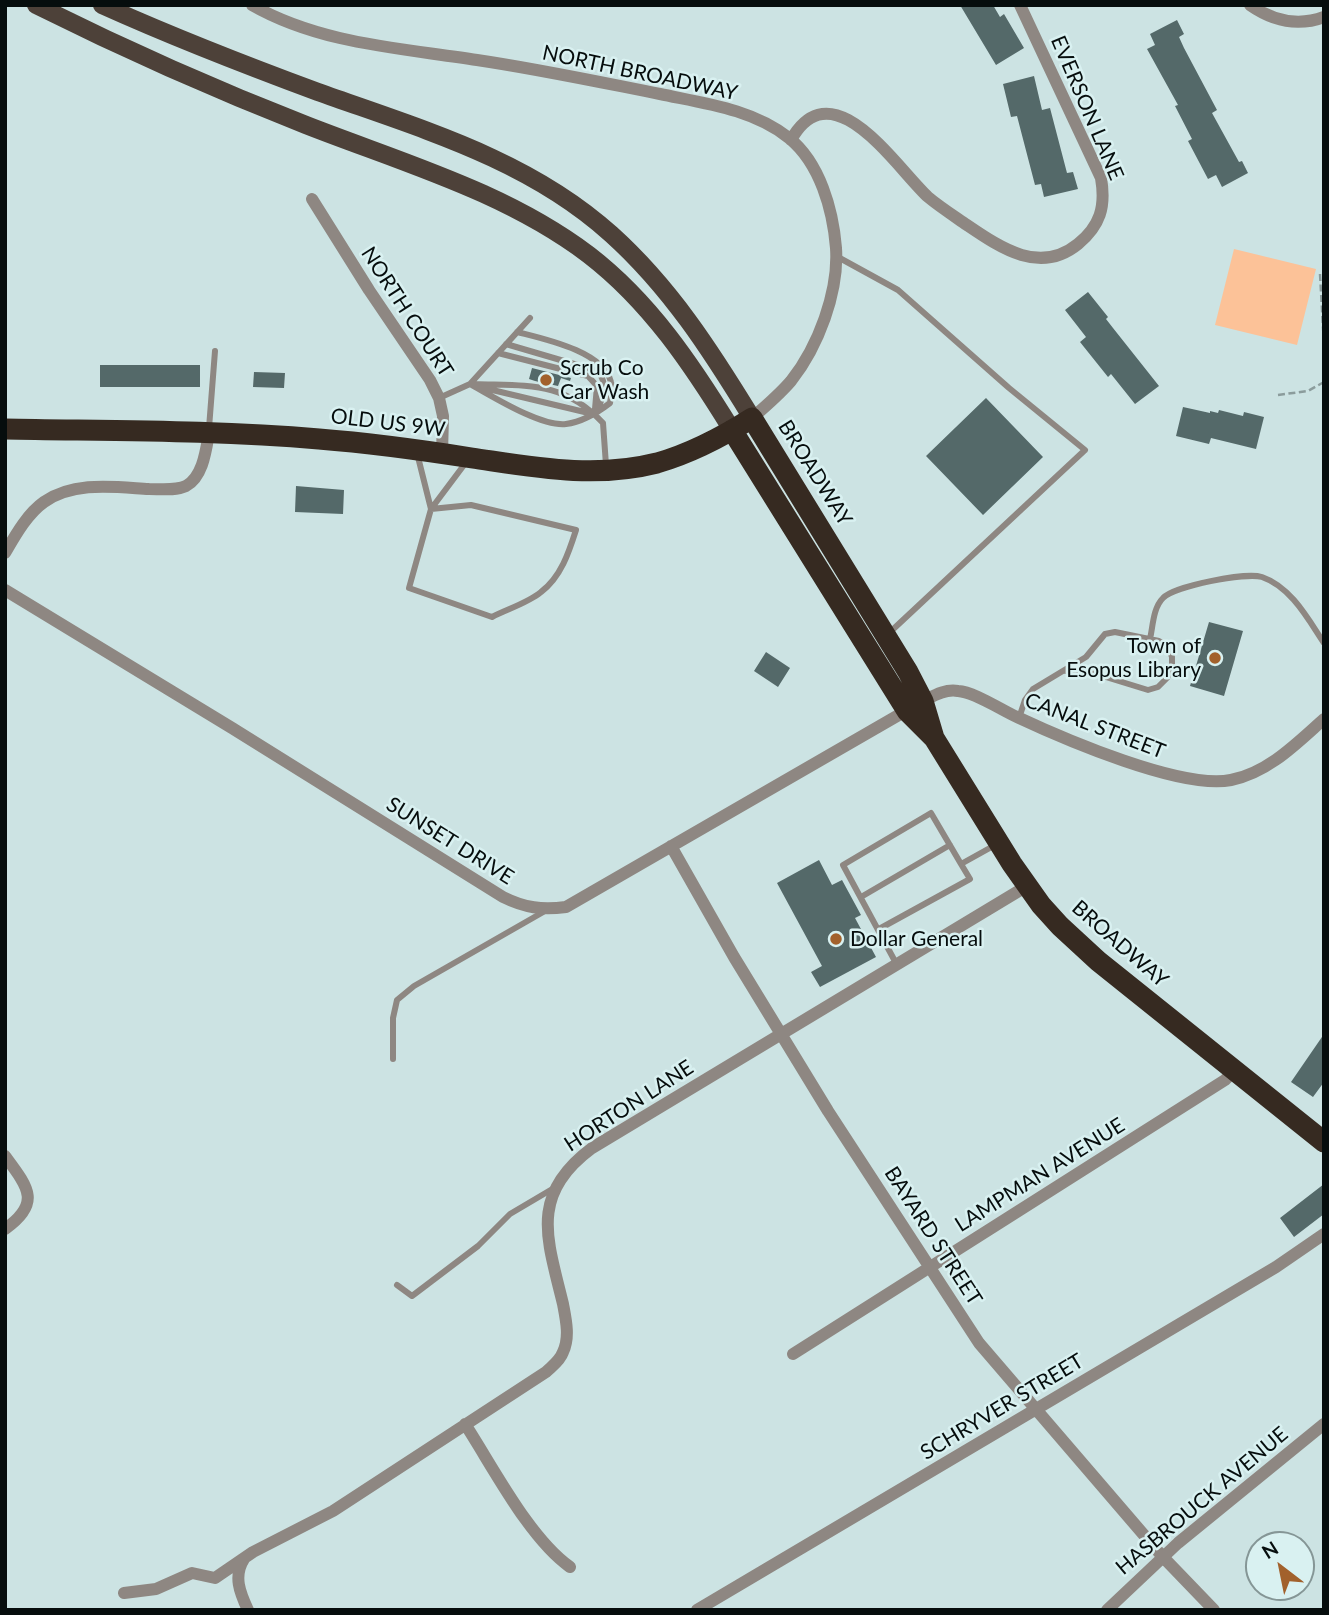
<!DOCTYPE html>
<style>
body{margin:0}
#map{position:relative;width:1329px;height:1615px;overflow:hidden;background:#cce3e3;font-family:Lato,sans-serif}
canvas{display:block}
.frame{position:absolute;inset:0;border:7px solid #060d0d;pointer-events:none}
.north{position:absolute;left:1245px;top:1531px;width:70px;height:70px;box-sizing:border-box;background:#d9f1f1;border:2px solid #859696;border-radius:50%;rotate:328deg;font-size:19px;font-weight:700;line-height:28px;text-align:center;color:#060d0d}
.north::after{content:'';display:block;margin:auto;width:24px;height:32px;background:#a2612c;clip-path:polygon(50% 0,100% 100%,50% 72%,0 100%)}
</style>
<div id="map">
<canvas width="1329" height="1615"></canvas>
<div class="frame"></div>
<div class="north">N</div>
</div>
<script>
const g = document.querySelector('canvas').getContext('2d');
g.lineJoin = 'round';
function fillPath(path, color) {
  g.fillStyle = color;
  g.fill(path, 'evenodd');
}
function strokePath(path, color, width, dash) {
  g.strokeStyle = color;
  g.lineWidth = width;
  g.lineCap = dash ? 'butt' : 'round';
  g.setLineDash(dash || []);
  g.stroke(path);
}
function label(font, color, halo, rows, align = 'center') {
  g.font = font + ' Lato,sans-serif';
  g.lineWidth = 5;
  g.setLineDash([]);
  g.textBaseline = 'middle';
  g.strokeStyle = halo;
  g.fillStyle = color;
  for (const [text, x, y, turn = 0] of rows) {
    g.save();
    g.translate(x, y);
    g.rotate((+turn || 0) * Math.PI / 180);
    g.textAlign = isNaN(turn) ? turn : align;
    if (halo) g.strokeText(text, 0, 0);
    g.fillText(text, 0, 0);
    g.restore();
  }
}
fillPath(new Path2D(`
 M1234,249L1316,269L1297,345L1215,325Z`), '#fcc298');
fillPath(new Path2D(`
 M960,5H993L1000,17L1004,14L1024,48L996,65Z
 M1177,20L1184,34L1179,37L1184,48L1217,110L1212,113L1239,162L1242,161L1248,173L1222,187L1216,175L1208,179L1188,141L1192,139L1175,106L1178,105L1147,49L1155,45L1150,34Z
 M1034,76L1042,110L1050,108L1067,173L1073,172L1078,189L1044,197L1041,184L1035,185L1017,116L1011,117L1003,84Z
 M1088,292L1108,317L1106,319L1113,328L1159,386L1135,404L1111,374L1108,377L1080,342L1086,337L1065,310Z
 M100,365H200V387H100Z
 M532,368L571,378L570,381L561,378L558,386L535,381L529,379Z
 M254,372L285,373L284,388L253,387Z
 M986,398L1043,457L983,515L926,456Z
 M1183,407L1210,413V411L1218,413L1219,410L1243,416L1244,412L1264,417L1256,449L1211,438L1209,444L1176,436Z
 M296,486L344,490L343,514L295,512Z
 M1209,622L1243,631L1224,696L1190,686Z
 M766,652L790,668L778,687L754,671Z
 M819,860L832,885L842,880L861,915L855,918L876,957L820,987L811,972L822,966L777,883Z
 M1324,1034V1082L1313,1097L1291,1082Z
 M1324,1184V1214L1294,1237L1280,1218Z`), '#546969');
strokePath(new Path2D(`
 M1320,274L1324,345
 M1278,395L1308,391L1324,382`), '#8b9c9c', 2.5, [7, 3.5]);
strokePath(new Path2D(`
 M836,256L898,290L1009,388L1085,450L888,634
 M506,344L598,371C609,386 603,397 596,413
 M498,353L588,376L597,386L595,409
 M470,384C492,396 541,427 566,424C582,422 597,413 610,403C611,396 613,389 611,382C603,351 544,339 517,332
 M475,384C528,386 564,381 603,423L606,465
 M484,388L593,414
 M439,398L470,384L530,318
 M209,428L215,351
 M417,453L431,509
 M431,509L471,505L576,530C569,552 561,577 541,592C528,603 507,609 492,617L409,588L431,509L467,461
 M1150,639C1153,626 1153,608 1163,598C1174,586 1246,572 1262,577C1291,587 1308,619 1324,643
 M1019,718L1025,700L1033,689L1086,657L1105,634L1115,632L1159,641L1168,646L1172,657V667L1167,678L1158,687L1148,690L1096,674L1066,671
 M861,897L950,845
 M879,929L970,879L961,864
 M897,965L843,865L931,813L961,864L997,844
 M393,1059V1018L397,1000L414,986L545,911
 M397,1285L412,1296L416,1293L478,1246L510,1214L554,1188`), '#8e8782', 6);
strokePath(new Path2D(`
 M252,5C320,44 401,48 477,60C538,69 599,82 660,94C703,103 753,109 789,138C820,163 833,210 836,248C839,292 818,347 791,381C779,395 766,406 752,418
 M1250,5C1273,21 1297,27 1324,17
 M791,140C832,67 895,166 928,197C940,207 954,216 967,225C1001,248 1040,275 1078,244C1100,226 1106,207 1101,178L1020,5
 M312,199L369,290L430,380L439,398L443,416L442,454
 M5,553C15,536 27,514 44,502C74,481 114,487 149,489C161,489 175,491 186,486C203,477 206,450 209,433
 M5,590L232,728L503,897C525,908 542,910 566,907L923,701C935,695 945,689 958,691C975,692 1001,710 1017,717C1064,739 1182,790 1231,780C1268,773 1297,743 1324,719
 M671,846L734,957L828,1111L979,1343L1162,1556L1214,1610
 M5,1156C28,1187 42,1203 5,1229
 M793,1354L1225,1080L1235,1070
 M465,1424C493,1467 529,1538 570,1567
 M244,1559C233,1576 240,1593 248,1610
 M124,1593L156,1589L192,1573L215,1578L253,1552L333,1511L546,1372C552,1366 560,1361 563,1352C570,1337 566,1320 563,1304C547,1238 529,1195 592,1148L1027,886
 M697,1610L1276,1267L1324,1234
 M1107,1610L1178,1543L1324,1424`), '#8e8782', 12);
strokePath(new Path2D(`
 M36,5C124,49 214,89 306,125C403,163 506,192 589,255C650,302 692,365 732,430
 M102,5C173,37 245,65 318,92C421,129 528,159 611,234C670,287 711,351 752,418`), '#4d4139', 18);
strokePath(new Path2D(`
 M5,429C110,431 215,430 319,439C370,443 421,450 472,458C534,467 594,479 657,463C692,453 722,437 752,418L908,672L923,701L934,738
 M732,430L907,711L934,738L1012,864L1041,905L1060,926L1098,961L1324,1142`), '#362a21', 21);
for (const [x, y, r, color] of [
 [546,380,7,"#a2612c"],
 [1215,658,7,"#a2612c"],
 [836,939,7,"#a2612c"]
]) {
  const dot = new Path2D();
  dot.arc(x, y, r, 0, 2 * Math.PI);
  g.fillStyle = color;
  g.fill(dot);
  strokePath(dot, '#d9f1f1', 2.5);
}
label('21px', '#060d0d', '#d9f1f1', [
 ["NORTH BROADWAY",640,73,12],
 ["EVERSON LANE",1087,108,67],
 ["NORTH COURT",407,312,57],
 ["OLD US 9W",388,423,7],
 ["BROADWAY",815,473,58],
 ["CANAL STREET",1095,726,21],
 ["SUNSET DRIVE",450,841,32],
 ["BROADWAY",1120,944,41],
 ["HORTON LANE",629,1106,-33],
 ["LAMPMAN AVENUE",1040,1175,-32],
 ["BAYARD STREET",933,1236,57],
 ["SCHRYVER STREET",1002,1407,-31],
 ["HASBROUCK AVENUE",1202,1501,-40]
]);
label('21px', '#060d0d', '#d9f1f1', [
 ["Scrub Co",560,368],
 ["Car Wash",560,392],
 ["Town of",1201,646,"right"],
 ["Esopus Library",1201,670,"right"],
 ["Dollar General",850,939]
], 'left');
</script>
